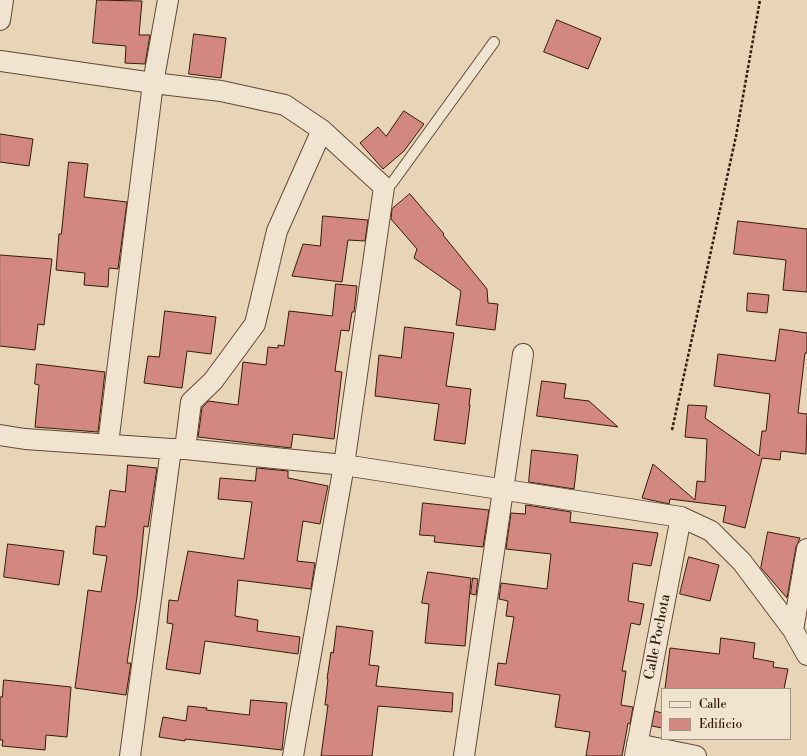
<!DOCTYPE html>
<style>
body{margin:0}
#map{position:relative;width:807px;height:756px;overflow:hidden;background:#e8d4b7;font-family:"Libre Bodoni",serif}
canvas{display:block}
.legend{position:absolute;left:661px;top:688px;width:130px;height:52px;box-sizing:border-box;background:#f0e3d0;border:1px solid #a59381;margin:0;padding:5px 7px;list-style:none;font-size:12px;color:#341b0b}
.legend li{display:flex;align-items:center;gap:8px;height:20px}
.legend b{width:20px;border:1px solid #a59381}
</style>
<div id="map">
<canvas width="807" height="756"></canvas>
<ul class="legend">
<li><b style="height:5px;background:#f0e3d0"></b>Calle</li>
<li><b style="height:11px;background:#d28780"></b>Edificio</li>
</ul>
</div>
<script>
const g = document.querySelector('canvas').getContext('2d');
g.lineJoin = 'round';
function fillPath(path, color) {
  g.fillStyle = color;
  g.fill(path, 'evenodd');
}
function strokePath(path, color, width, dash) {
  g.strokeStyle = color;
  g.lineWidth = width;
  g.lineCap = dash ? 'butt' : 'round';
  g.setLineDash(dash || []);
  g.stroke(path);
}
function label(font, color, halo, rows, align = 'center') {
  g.font = font + ' "Libre Bodoni",serif';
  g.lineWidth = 3.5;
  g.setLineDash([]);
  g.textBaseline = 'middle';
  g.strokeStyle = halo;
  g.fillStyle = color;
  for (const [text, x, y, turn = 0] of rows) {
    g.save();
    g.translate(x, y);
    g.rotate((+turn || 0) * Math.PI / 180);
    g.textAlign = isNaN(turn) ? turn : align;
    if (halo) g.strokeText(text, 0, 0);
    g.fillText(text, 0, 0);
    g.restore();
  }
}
const building = new Path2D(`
 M97,0L142,1L139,35H150L145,64L125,63L126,46L93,43Z
 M557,20L601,38L588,69L544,52Z
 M194,34L226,38L221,78L189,74Z
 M404,111L424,124L404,151L383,169L360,143L378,127L386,136Z
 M0,134L33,139L29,166L0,162Z
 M69,162L88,164L84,197L127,202L118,269L109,268L108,287L84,285L85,273L56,270L59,234H61Z
 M410,194L444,234L443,235L487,289L488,303L498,304L495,330L456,325L461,291L414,258L417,249L391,219L392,209Z
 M323,216L368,220L365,241L348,240L342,282L292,276L303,244L320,246Z
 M738,221L807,229V292L783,290L786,260L734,254Z
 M0,255L52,259L44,325L38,324L35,350L0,346Z
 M336,284L357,286L354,312H352L349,331L341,330L335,371L342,372L334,439L293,434L291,448L198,437L202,408L208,401L238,405L243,362L266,365L268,347L278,348V345L284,346L289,311L332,316Z
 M748,293L769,295L767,313L747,311Z
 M165,311L216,317L211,354L187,351L182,388L144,383L148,356L159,357Z
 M405,327L454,333L446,386L471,389L469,405H470L465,444L434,440L439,404L375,396L379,355L401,358Z
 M780,329L807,333V353H805L798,413L807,414L806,454L781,451L780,460L762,458L745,528L723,522L726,506L670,499L669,504L642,498L653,464L695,500L697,481L705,482L707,439L685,437L688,405L707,406L705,418L759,456L762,431H766L770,394L714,386L718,354L775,361Z
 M37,364L105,372L98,432L35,427L39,385L35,384Z
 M542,381L566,384L564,398L589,401L618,427L537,416Z
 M532,450L578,455L574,489L529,482Z
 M128,465L157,468L148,527L144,526L137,597L127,663H131L126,695L75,688L88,590L101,592L107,556L93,554L96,526L105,527L110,490L125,492Z
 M257,468L288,471V478L328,486L320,524L303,521L297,561L315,563L311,589L238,580L235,616L258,620L257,631L300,637L298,654L205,641L200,674L166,669L173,624L167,623L169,600L178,601L188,551L244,559L252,502L218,499L220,478L255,481Z
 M423,503L489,510L483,547L434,542L435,536L420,535Z
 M526,505L571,512L570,522L658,533L651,566L633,563L628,601L644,604L640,625L631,623L622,671H626L621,705L633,707L630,724L628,723L622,756H586L590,732L555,727L560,695L495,685L498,663L506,664L514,617L506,616L508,601L499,599L501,583L547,589L551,554L506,549L511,513L525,514Z
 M768,532L800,538L796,547L787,598L761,568Z
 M8,544L64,551L59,585L4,577Z
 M689,557L719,565L710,601L680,594Z
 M428,572L471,578L465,646L425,643L429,604L422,603Z
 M473,578L478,579L476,595L471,594Z
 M337,626L373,631L369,665L379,666L376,686L453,693L452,712L378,706L372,756H321L328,705H325L328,679H327L331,652L333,653Z
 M721,638L755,643L753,658L774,662L773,667L788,669L784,689H665L670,648L719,654Z
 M4,680L71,687L67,737L46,735L45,750L2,746L3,740H0V697H2Z
 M251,700L287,703L282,750L185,739V741L159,737L163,717L186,721L188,706L207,708L206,710L249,715Z
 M655,711L662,713V728L652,726Z`);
fillPath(building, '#d28780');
strokePath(building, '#341b0b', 1);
const lane = new Path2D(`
 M384,187L392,183L494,42`);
const street = new Path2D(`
 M0,20L3,0
 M0,61L153,83L221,91L285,105L322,130L384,187L344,465L293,756
 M0,435L25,439L171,449H185L344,465L681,517L711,531L742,562L793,630L807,655
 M108,444L153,83L168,0
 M185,449L191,402L213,381L255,324L277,231L322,130
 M793,630L807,549
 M637,744L696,756
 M130,756L171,449
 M464,756L523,354
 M635,756L681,517`);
strokePath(lane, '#614936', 12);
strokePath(street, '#614936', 22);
strokePath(new Path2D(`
 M672,430L736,136L760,0`), '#341b0b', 2.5, [3, 2]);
strokePath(lane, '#f0e3d0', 10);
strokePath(street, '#f0e3d0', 20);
label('14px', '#341b0b', '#f0e3d0', [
 ["Calle Pochota",658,637,-79]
]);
</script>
